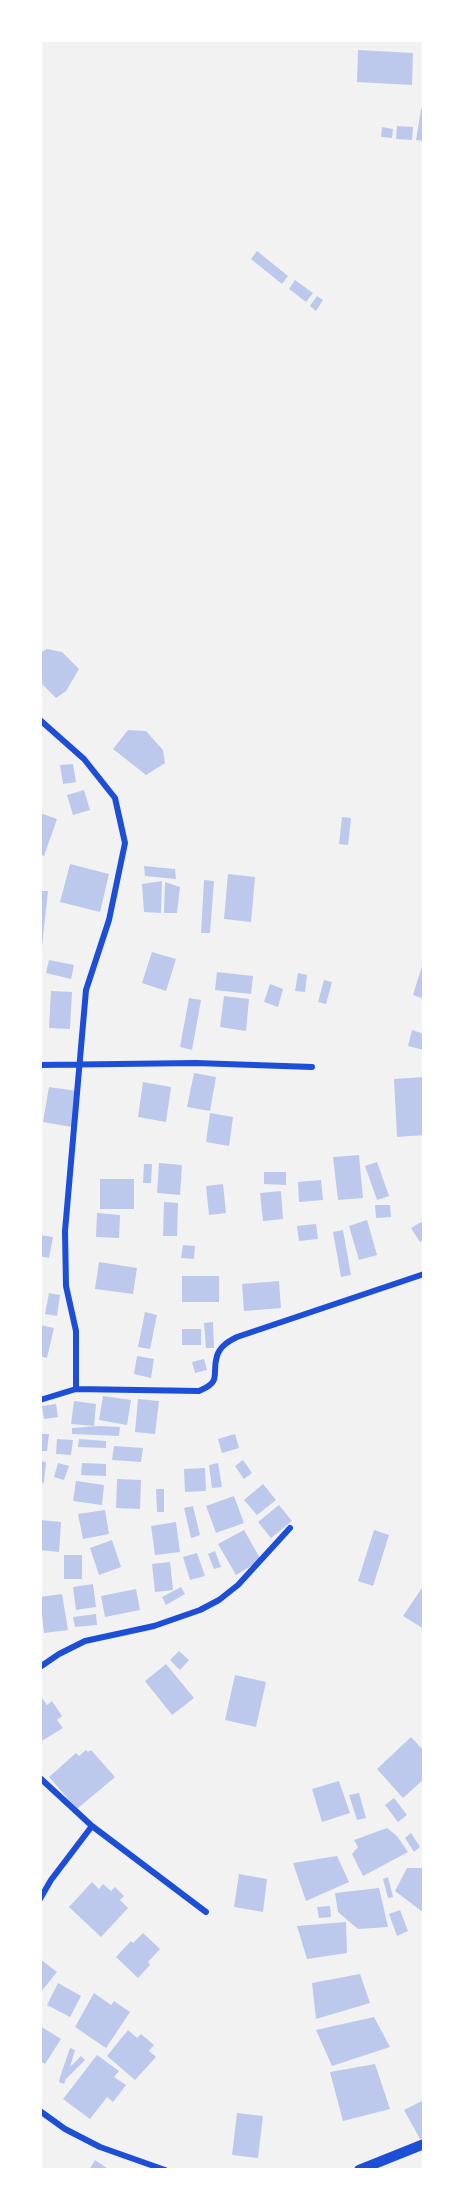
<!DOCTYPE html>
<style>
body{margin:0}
#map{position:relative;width:464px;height:2210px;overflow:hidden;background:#f2f2f2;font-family:Helvetica,sans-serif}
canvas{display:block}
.frame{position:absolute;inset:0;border:42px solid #fff;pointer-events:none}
</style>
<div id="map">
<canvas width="464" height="2210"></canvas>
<div class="frame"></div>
</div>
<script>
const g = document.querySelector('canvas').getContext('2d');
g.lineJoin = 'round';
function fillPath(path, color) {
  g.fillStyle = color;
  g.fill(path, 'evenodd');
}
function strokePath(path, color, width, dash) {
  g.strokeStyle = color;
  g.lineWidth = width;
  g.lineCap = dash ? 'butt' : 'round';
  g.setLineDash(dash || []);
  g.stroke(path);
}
fillPath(new Path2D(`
 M358,50L413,53L412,85L357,82Z
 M421,109L424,110V141L416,140Z
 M397,126L413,127L412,140L396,139Z
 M382,127L393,129L392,138L381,137Z
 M257,251L288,276L282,284L251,259Z
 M295,280L313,293L306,302L289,289Z
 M317,296L323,300L316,311L310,306Z
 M47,649L62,652L79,669L66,691L56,698L40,682V653Z
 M128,730L146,731L163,750L165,763L146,775L113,749Z
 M73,764L76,782L63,784L60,765Z
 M84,790L90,810L73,815L67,795Z
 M40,813L57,819L44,856L40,854Z
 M342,817L351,818L348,845L339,844Z
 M70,864L109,874L100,912L60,902Z
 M144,866L175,869L176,879L145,876Z
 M228,874L255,877L251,922L224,919Z
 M204,880L214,881L210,933H201Z
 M162,881L161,913L144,912L142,884Z
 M165,882L180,887L177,913H164Z
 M40,891H48L42,946H40Z
 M152,952L176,959L166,991L142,983Z
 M49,960L74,965L71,979L46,973Z
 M423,963H424V999L413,995Z
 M217,972L253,976L251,994L215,990Z
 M298,973L307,975L305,992L295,991Z
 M324,980L332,982L326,1004L318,1002Z
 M270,984L283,989L278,1007L264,1002Z
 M51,991L72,992L70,1029L49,1028Z
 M224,996L249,999L246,1031L220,1027Z
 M189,998L201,1000L192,1050L180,1047Z
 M412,1030L424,1034V1050L408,1046Z
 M194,1073L216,1077L210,1111L187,1107Z
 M424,1077V1135L397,1137L394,1079Z
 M143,1082L171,1087L166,1122L138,1117Z
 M49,1087L77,1091L72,1127L43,1122Z
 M210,1113L233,1117L229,1146L206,1142Z
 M359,1155L363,1198L338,1200L333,1157Z
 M377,1162L389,1196L377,1200L365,1166Z
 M159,1163L182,1165L180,1195L157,1193Z
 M144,1164H152L151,1183H143Z
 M264,1172H286V1185L264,1184Z
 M100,1179H134V1209H100Z
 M321,1180L323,1200L299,1202L298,1182Z
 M223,1184L226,1213L209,1215L206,1186Z
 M281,1191L283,1219L263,1221L260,1193Z
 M164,1202L178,1203L177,1236H163Z
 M375,1205H390L391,1217L376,1218Z
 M97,1213L120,1215L119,1238L96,1237Z
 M367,1220L377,1255L359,1260L349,1226Z
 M421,1222L424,1226V1240L420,1242L411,1228Z
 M316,1224L318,1239L299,1241L297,1226Z
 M343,1230L351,1275L341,1277L333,1232Z
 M40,1235L53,1237L49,1258L40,1256Z
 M183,1245L195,1246L194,1259L181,1258Z
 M99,1262L137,1268L133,1294L95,1289Z
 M182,1276H219V1302H182Z
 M279,1281L281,1308L244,1311L242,1284Z
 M49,1293L60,1295L57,1316L45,1314Z
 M145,1312L157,1315L150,1349L138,1347Z
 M213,1322L214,1348H206L204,1323Z
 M40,1325L54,1328L47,1358L40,1356Z
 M182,1329H201V1345H182Z
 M137,1356L154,1359L151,1378L134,1374Z
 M204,1359L207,1370L195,1373L192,1362Z
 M103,1396L131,1400L127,1425L99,1420Z
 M138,1399L159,1401L155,1434L135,1432Z
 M74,1401L96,1404L94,1426L71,1424Z
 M56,1404L58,1417L44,1419L42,1406Z
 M99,1426L120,1427L119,1436L72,1434V1428Z
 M42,1434H49L47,1451H40Z
 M235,1434L239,1448L222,1453L218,1439Z
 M57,1439L73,1440L71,1455L56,1454Z
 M79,1439L106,1441V1448L78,1447Z
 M114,1446L143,1448L141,1462L112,1460Z
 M243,1460L252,1473L244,1479L235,1466Z
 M40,1461L46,1462L44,1483L40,1482Z
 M58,1463L69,1466L64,1480L54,1477Z
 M82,1463L106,1464V1476L81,1475Z
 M218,1463L222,1487L212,1488L209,1465Z
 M205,1468L206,1491L185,1492L184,1469Z
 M117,1479L141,1480L140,1509L116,1508Z
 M76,1481L104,1485L102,1505L73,1501Z
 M263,1484L276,1500L257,1515L244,1500Z
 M156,1489H164V1512H157Z
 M234,1496L244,1523L216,1533L206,1506Z
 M279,1505L292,1521L271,1538L258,1522Z
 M193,1506L200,1535L191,1538L184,1508Z
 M105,1510L109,1534L83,1539L78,1514Z
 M40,1520L61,1522L59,1552L40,1550Z
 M176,1522L180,1552L155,1555L151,1526Z
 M244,1530L261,1560L236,1575L218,1544Z
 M374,1530L389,1535L373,1586L358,1581Z
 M112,1540L121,1567L99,1575L90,1548Z
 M215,1551L221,1567L214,1569L208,1554Z
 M197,1553L205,1576L190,1580L183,1557Z
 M64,1555H82V1579H64Z
 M170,1562L173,1590L155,1592L152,1564Z
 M93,1584L96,1607L76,1610L73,1587Z
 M424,1585V1629L403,1616Z
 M181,1587L185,1594L166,1605L162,1597Z
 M136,1589L140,1610L105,1617L101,1596Z
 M62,1594L68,1630L44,1633L40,1597Z
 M96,1614L97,1625L75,1627L73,1617Z
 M179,1651L189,1660L180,1670L170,1660Z
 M166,1664L194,1698L172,1715L145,1681Z
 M235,1675L266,1682L256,1727L225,1720Z
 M40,1695L47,1705L52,1701L62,1716L57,1720L63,1728L40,1742Z
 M411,1737L424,1751V1779L403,1798L377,1769Z
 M86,1750L88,1752L91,1750L115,1777L77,1809L49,1777L76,1753L79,1756Z
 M339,1781L350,1813L322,1822L312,1789Z
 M359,1793L366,1818L357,1820L349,1795Z
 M394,1798L407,1815L398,1822L385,1805Z
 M387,1828L397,1836L408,1852L363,1876L352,1854L358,1847L354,1840Z
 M411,1833L420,1847L414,1852L405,1838Z
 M337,1856L349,1882L306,1901L293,1863Z
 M407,1868H424V1913L395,1891Z
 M239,1874L267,1879L263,1912L234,1907Z
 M388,1877L393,1897L388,1898L383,1879Z
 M92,1882L99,1889L103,1884L111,1891L115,1887L124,1896L120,1900L128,1908L101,1937L69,1907Z
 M379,1888L388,1927L358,1929L338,1912L335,1893Z
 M330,1906L331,1917L319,1918L317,1907Z
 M400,1910L408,1931L397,1936L389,1914Z
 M346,1922L347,1953L307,1959L297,1926Z
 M143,1933L160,1949L148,1962L150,1965L138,1978L116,1957L131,1941L133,1943Z
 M40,1959L57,1972L40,1993Z
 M360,1974L370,2003L316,2019L312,1983Z
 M58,1983L81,1996L70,2017L47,2005Z
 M94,1993L111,2005L114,2001L130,2012L106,2048L75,2027Z
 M374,2017L390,2047L332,2066L316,2030Z
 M40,2026L61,2039L45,2064L40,2061Z
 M128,2030L137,2038L141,2034L154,2045L149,2051L156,2057L135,2080L107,2056Z
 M70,2048L75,2050L70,2067L81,2056L85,2060L66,2079L64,2084L59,2082L60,2077Z
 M97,2055L119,2071L114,2077L126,2085L113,2102L107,2097L90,2119L63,2099Z
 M375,2064L390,2109L343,2121L330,2072Z
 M424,2100V2137L420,2139L404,2110Z
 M237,2113L263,2116L258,2158L232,2155Z
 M95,2160L110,2170H89Z`), '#bdc9ec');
strokePath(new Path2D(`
 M40,720L84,759L115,798L125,843L109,920L86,990L65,1231L66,1286L76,1331V1389
 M40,1065L196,1063L312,1067
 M40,1400L76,1389L199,1391C223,1381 211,1375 217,1356C220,1346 229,1341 237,1337L424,1274
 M40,1667L59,1654L85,1641L154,1626L200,1610L219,1600L238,1585L290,1528
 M40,1778L92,1826L206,1912
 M40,1899L51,1880L92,1826
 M40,2111L65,2129L100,2147L165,2170`), '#1d4ed8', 6);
strokePath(new Path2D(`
 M359,2170L424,2144`), '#1d4ed8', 10);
</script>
